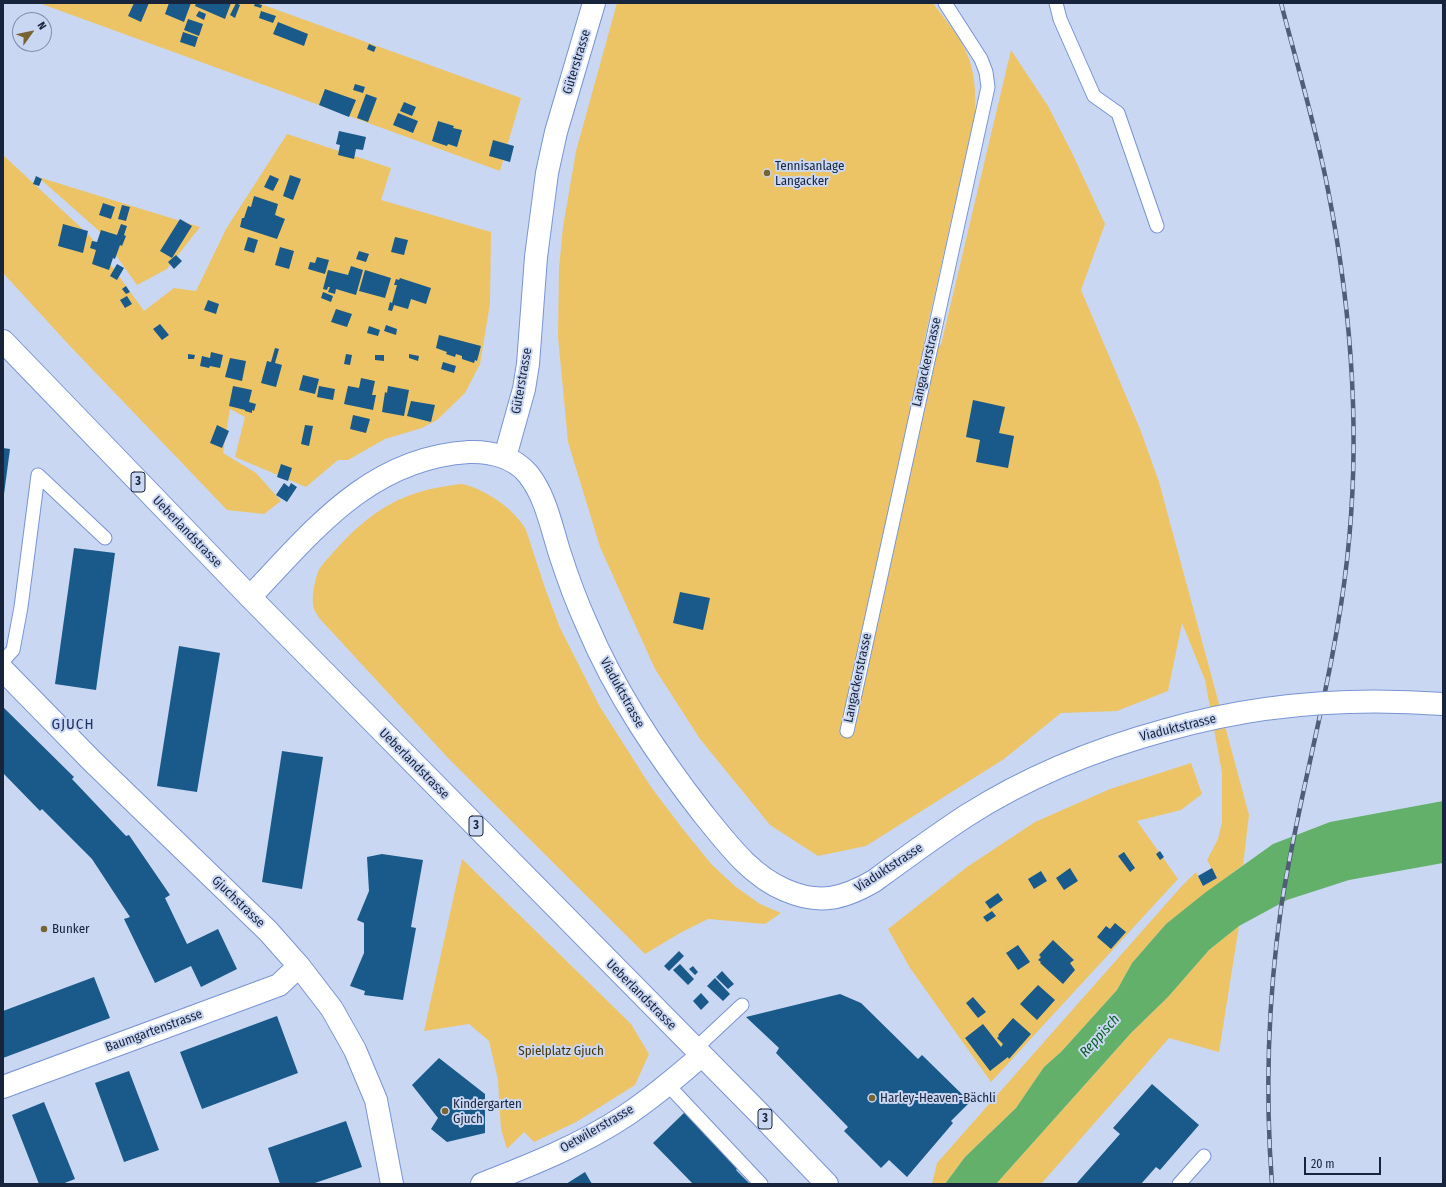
<!DOCTYPE html>
<meta charset="utf-8">
<style>
body{margin:0}
#map{position:relative;width:1446px;height:1187px;overflow:hidden;background:#cad7f2;font-family:"Fira Sans Condensed",sans-serif}
canvas{display:block}
.frame{position:absolute;inset:0;border:4px solid #18233c;pointer-events:none}
.north{position:absolute;left:12px;top:12px;width:40px;height:40px;box-sizing:border-box;background:#cad7f2;border:1px solid #838fa9;border-radius:50%;rotate:57deg;font-size:11px;font-weight:700;line-height:16px;text-align:center;color:#18233c}
.north::after{content:'';display:block;margin:auto;width:14px;height:18px;background:#786332;clip-path:polygon(50% 0,100% 100%,50% 72%,0 100%)}
.scale{position:absolute;left:1304px;top:1157px;width:77px;height:18px;box-sizing:border-box;border:2px solid #18233c;border-top:0;padding-left:5px;font-size:12px;line-height:14px;white-space:nowrap;color:#18233c;-webkit-text-stroke:3px #cad7f2;paint-order:stroke}
</style>
<div id="map">
<canvas width="1446" height="1187"></canvas>
<div class="frame"></div>
<div class="north">N</div>
<div class="scale">20 m</div>
</div>
<script>
const g = document.querySelector('canvas').getContext('2d');
g.lineJoin = 'round';
function fillPath(path, color) {
  g.fillStyle = color;
  g.fill(path, 'evenodd');
}
function strokePath(path, color, width, dash) {
  g.strokeStyle = color;
  g.lineWidth = width;
  g.lineCap = dash ? 'butt' : 'round';
  g.setLineDash(dash || []);
  g.stroke(path);
}
function label(font, color, halo, rows, align = 'center') {
  g.font = font + ' "Fira Sans Condensed",sans-serif';
  g.lineWidth = 4;
  g.setLineDash([]);
  g.textBaseline = 'middle';
  g.strokeStyle = halo;
  g.fillStyle = color;
  for (const [text, x, y, turn = 0] of rows) {
    g.save();
    g.translate(x, y);
    g.rotate((+turn || 0) * Math.PI / 180);
    g.textAlign = isNaN(turn) ? turn : align;
    if (halo) g.strokeText(text, 0, 0);
    g.fillText(text, 0, 0);
    g.restore();
  }
}
fillPath(new Path2D(`
 M39,3H258L521,98L500,171Z
 M617,3H933C943,17 958,34 965,49C975,70 976,92 975,114L924,341L941,345L1011,50L1048,106L1073,155L1105,224L1081,290L1140,429L1159,482L1249,815L1243,865L1166,924L1132,963L1117,990L1061,1052L1044,1067L1016,1108L965,1157L945,1184H932L937,1163L1180,888L1196,872L1203,886L1217,878L1207,860L1218,839L1222,822V773L1205,680L1182,623L1168,691L1117,711L1061,713L1004,759L866,846L818,856L770,825L700,739L655,669L600,547L568,442L558,337L559,268L563,227L576,151Z
 M287,134L391,168L381,200L491,232L490,304L480,364L465,393L437,420L422,428L385,439L348,460H338L306,487L235,457L245,417L230,409L223,453L256,473L281,501L264,514L227,510L69,345L3,273V155L90,236L144,311L174,288L196,291L226,229Z
 M38,177L200,227L167,269L137,285L98,230Z
 M462,484C485,489 515,509 526,530L545,588L560,628L600,707L651,787L682,828L712,865L736,887L760,904L781,913L765,924L708,919L680,933L645,954L448,758L320,619C318,616 315,612 314,609C311,600 314,584 317,575C319,567 326,561 331,555C351,532 374,510 403,498C421,490 443,486 462,484Z
 M1191,763L1202,794L1181,810L1137,821L1178,879L991,1082L910,968L888,929L967,867L1035,822L1110,789Z
 M462,859L631,1024L649,1054L635,1085L576,1122L534,1142L524,1132L507,1149L501,1129L498,1080L489,1041L469,1024L424,1031Z
 M1239,926L1219,1052L1169,1038L1041,1184H996L1131,1033L1168,997L1209,950Z`), '#ecc466');
fillPath(new Path2D(`
 M1443,801V863L1349,880L1287,900L1239,926L1209,950L1168,997L1131,1033L996,1184H945L965,1157L1016,1108L1044,1067L1061,1052L1117,990L1132,963L1166,924L1206,892L1273,844L1330,822Z`), '#63b06a');
fillPath(new Path2D(`
 M134,3H149L141,22L128,16Z
 M169,3H191L184,22L165,14Z
 M196,3H231L225,19L195,6Z
 M236,3L240,5L235,18L230,15Z
 M255,3L262,5L261,8L254,6Z
 M199,11L206,14L204,20L196,16Z
 M261,11L276,16L273,23L259,18Z
 M188,19L203,24L199,36L184,30Z
 M278,22L308,34L304,46L273,34Z
 M183,32L198,37L195,47L180,42Z
 M369,44L376,47L374,52L367,49Z
 M355,84L365,87L363,93L353,90Z
 M325,89L356,100L349,117L319,105Z
 M366,94L377,98L368,122L357,118Z
 M404,102L416,107L412,116L400,111Z
 M398,113L418,121L413,133L393,125Z
 M438,121L454,126L453,128L462,130L457,147L448,144L447,146L432,141Z
 M339,131L366,137L363,150L356,149L354,159L338,155L340,145L336,144Z
 M493,140L514,146L510,162L489,156Z
 M270,175L279,179L273,191L264,187Z
 M290,175L301,179L293,200L283,196Z
 M36,176L42,179L39,186L33,184Z
 M254,196L278,204L275,215L285,219L277,239L240,227L242,218H244L248,206L251,207Z
 M103,203L115,207L111,219L99,215Z
 M122,205L130,207L126,221L118,219Z
 M180,219L192,226L172,258L160,251Z
 M63,224L88,231L83,253L58,246Z
 M121,224L127,226L124,235L126,236L122,246L120,245L115,259L113,258L109,270L92,264L96,250L90,248L92,241L97,242L101,230L117,235Z
 M248,237L258,240L254,253L244,250Z
 M395,237L408,240L404,255L391,252Z
 M280,247L294,251L289,269L275,265Z
 M359,251L369,254L366,262L356,259Z
 M176,255L182,261L174,269L168,262Z
 M317,257L329,260L325,274L308,269L310,262L315,263Z
 M117,264L124,268L117,280L110,276Z
 M351,266L363,270L356,295L336,289L335,294L328,292L330,287H328L327,290L323,289L328,270L348,275Z
 M365,270L391,278L385,298L359,291Z
 M400,278L431,288L426,304L411,299L408,309L394,305L392,311L388,310L390,302L392,303L397,285H394L396,279L399,280Z
 M126,286L130,292L126,294L122,289Z
 M323,292L333,296L331,302L321,298Z
 M127,296L132,304L125,308L120,300Z
 M208,300L219,304L216,314L204,310Z
 M336,309L352,314L347,327L331,322Z
 M160,324L169,335L162,340L153,329Z
 M386,325L397,329L396,335L384,331Z
 M369,326L380,330L378,336L367,333Z
 M439,335L481,346L477,361L475,360L474,363L462,359V356L456,354L455,357L446,354L447,352L436,348Z
 M275,348L279,349L275,363L282,365L276,387L261,383L267,361L271,362Z
 M211,352L223,355L220,368L210,366L209,368L200,366L202,356L210,358Z
 M188,354L195,355L194,359H188Z
 M346,354L352,355L350,365L344,364Z
 M409,354L419,356L418,361L409,358Z
 M375,355H384V361L375,360Z
 M230,358L246,361L242,381L225,377Z
 M443,362L456,366L454,373L441,369Z
 M303,375L319,379L315,394L299,390Z
 M361,378L375,381L372,395H376L373,410L344,404L348,386L359,388Z
 M233,386L252,390L249,402L256,404L254,411L252,410V413L245,411V410L229,406Z
 M319,386L335,389L333,400L317,397Z
 M388,386L409,390L404,416L382,412L385,392L387,393Z
 M973,400L1005,407L999,433L1014,436L1008,468L976,462L980,440L966,437Z
 M411,401L435,405L431,422L407,416Z
 M353,415L370,419L366,433L350,429Z
 M217,425L229,431L222,448L210,443Z
 M305,425L313,426L309,446L301,444Z
 M3,448L10,449L4,494H3Z
 M281,464L292,468L288,481L277,477Z
 M284,483L289,487L291,483L297,487L287,502L276,495Z
 M74,548L115,553L96,690L55,684Z
 M680,592L710,598L703,630L673,623Z
 M179,646L220,653L197,792L157,786Z
 M3,707L74,777L72,779L126,836L129,835L170,895L165,898L187,944L218,929L237,969L201,987L191,966L155,983L124,919L130,917L92,859L42,809L40,811L3,773Z
 M282,751L323,757L302,889L262,882Z
 M1160,851L1164,857L1160,860L1156,854Z
 M1124,852L1135,868L1130,872L1118,856Z
 M382,854L423,860L411,927L416,928L403,1000L364,995L365,991L350,986L364,953V923L357,920L369,891L367,857Z
 M1070,868L1078,881L1064,890L1056,878Z
 M1212,868L1217,878L1203,886L1198,876Z
 M1041,871L1047,881L1034,889L1028,879Z
 M998,893L1003,900L990,909L985,902Z
 M992,911L996,916L987,922L983,917Z
 M1115,923L1126,932L1111,949L1097,937L1106,926L1110,929Z
 M1053,940L1074,960L1070,963L1075,970L1063,984L1040,963L1041,962L1038,960L1041,957L1039,955Z
 M1018,945L1030,962L1018,970L1006,953Z
 M679,951L684,956L669,971L664,966Z
 M680,964L694,979L688,985L673,970Z
 M693,966L698,972L695,975L689,969Z
 M722,971L734,984L728,989L716,977Z
 M94,977L110,1018L3,1058V1011Z
 M715,978L730,994L723,1001L707,986Z
 M1038,985L1055,1000L1037,1020L1020,1004Z
 M701,993L709,1002L701,1010L693,1001Z
 M840,994L861,1003L918,1059L922,1055L970,1102L951,1121L953,1123L907,1177L889,1160L881,1168L844,1131L848,1127L776,1053L779,1048L746,1017Z
 M973,997L986,1012L978,1018L966,1003Z
 M277,1016L298,1073L202,1109L180,1052Z
 M1013,1018L1031,1034L1009,1059L1008,1057L990,1071L965,1038L983,1024L1001,1047L1003,1044L997,1038L999,1036L998,1035Z
 M439,1058L485,1094V1133L447,1142L431,1129L438,1118L412,1085Z
 M129,1071L159,1150L124,1162L95,1083Z
 M1152,1084L1199,1125L1160,1170L1156,1167L1141,1184H1076L1120,1134L1113,1128Z
 M44,1102L75,1179L62,1184H39L12,1115Z
 M686,1111L740,1166L736,1170L750,1184H693L653,1143Z
 M346,1121L362,1167L312,1184H280L268,1148Z
 M585,1172L592,1184H566Z`), '#195a8a');
const lane = new Path2D(`
 M1056,3L1060,19L1094,96L1118,113L1157,226
 M3,661L13,650L21,607L38,475L105,538
 M847,731L988,87L986,72L981,59L945,3
 M695,1049L742,1005
 M667,1084L761,1184
 M1179,1184L1204,1156`);
const street = new Path2D(`
 M505,457L524,389L528,364L536,257L547,173L556,132L594,3
 M3,670L92,761L268,931L299,966L332,1009L355,1050L376,1100L392,1184
 M3,1087L279,985L299,966
 M482,1184C531,1165 581,1145 625,1116C652,1098 677,1077 701,1056`);
const secondary = new Path2D(`
 M250,597C313,531 369,458 469,452C490,451 514,457 528,474C545,495 551,525 559,551C567,576 576,601 587,625C616,694 658,756 704,815C727,843 750,875 785,890C819,905 843,899 874,881C904,859 934,837 966,816C1027,777 1096,749 1166,730`);
const primary = new Path2D(`
 M3,341L250,597L759,1113L827,1184`);
strokePath(lane, '#7994d5', 15);
strokePath(street, '#7994d5', 24);
strokePath(secondary, '#7994d5', 24);
strokePath(primary, '#7994d5', 24);
strokePath(lane, '#fff', 13);
strokePath(street, '#fff', 22);
strokePath(secondary, '#fff', 22);
strokePath(primary, '#fff', 22);
const rail = new Path2D(`
 M1272,1184C1265,1092 1268,1000 1281,908C1299,791 1334,678 1347,560C1361,436 1352,312 1328,190C1316,127 1297,65 1281,3`);
strokePath(rail, '#515d76', 4.5);
strokePath(rail, '#cad7f2', 3, [9]);
const secondaryBridge = new Path2D(`
 M1166,730C1256,704 1350,697 1443,704`);
strokePath(secondaryBridge, '#7994d5', 24, []);
strokePath(secondaryBridge, '#fff', 22);
for (const [x, y, r, color] of [
 [767,173,4,"#786332"],
 [44,929,4,"#786332"],
 [872,1098,4,"#786332"],
 [445,1111,4,"#786332"]
]) {
  const dot = new Path2D();
  dot.arc(x, y, r, 0, 2 * Math.PI);
  g.fillStyle = color;
  g.fill(dot);
  strokePath(dot, '#cad7f2', 1.5);
}
for (const [x, y, w] of [
 [138,482,14],
 [476,826,14],
 [765,1119,14]
]) {
  const box = new Path2D();
  box.roundRect(x - w / 2, y - 10, w, 20, 3);
  g.fillStyle = '#cad7f2';
  g.fill(box);
  strokePath(box, '#18233c', 1);
}
label('bold 12px', '#18233c', null, [
 ["3",138,482],
 ["3",476,826],
 ["3",765,1119]
]);
label('13px', '#18233c', '#cad7f2', [
 ["Güterstrasse",577,62,-73],
 ["Langackerstrasse",927,362,-77],
 ["Güterstrasse",522,381,-80],
 ["Ueberlandstrasse",187,532,46],
 ["Langackerstrasse",858,678,-78],
 ["Viaduktstrasse",622,693,61],
 ["Viaduktstrasse",1178,728,-14],
 ["Ueberlandstrasse",414,764,45],
 ["Viaduktstrasse",889,868,-33],
 ["Gjuchstrasse",238,902,44],
 ["Ueberlandstrasse",641,995,45],
 ["Baumgartenstrasse",154,1031,-20],
 ["Oetwilerstrasse",597,1129,-30]
]);
label('13px', '#18233c', '#cad7f2', [
 ["Tennisanlage",775,166],
 ["Langacker",775,181],
 ["Bunker",52,929],
 ["Harley-Heaven-Bächli",880,1098],
 ["Kindergarten",453,1104],
 ["Gjuch",453,1119]
], 'left');
label('13px', '#463509', '#cad7f2', [
 ["Spielplatz Gjuch",561,1051]
]);
label('italic 14px', '#065f1d', '#cad7f2', [
 ["Reppisch",1100,1036,-48]
]);
g.letterSpacing = '1px';
label('15px', '#1e336b', '#cad7f2', [
 ["GJUCH",73,725]
]);
g.letterSpacing = '0px';
</script>
